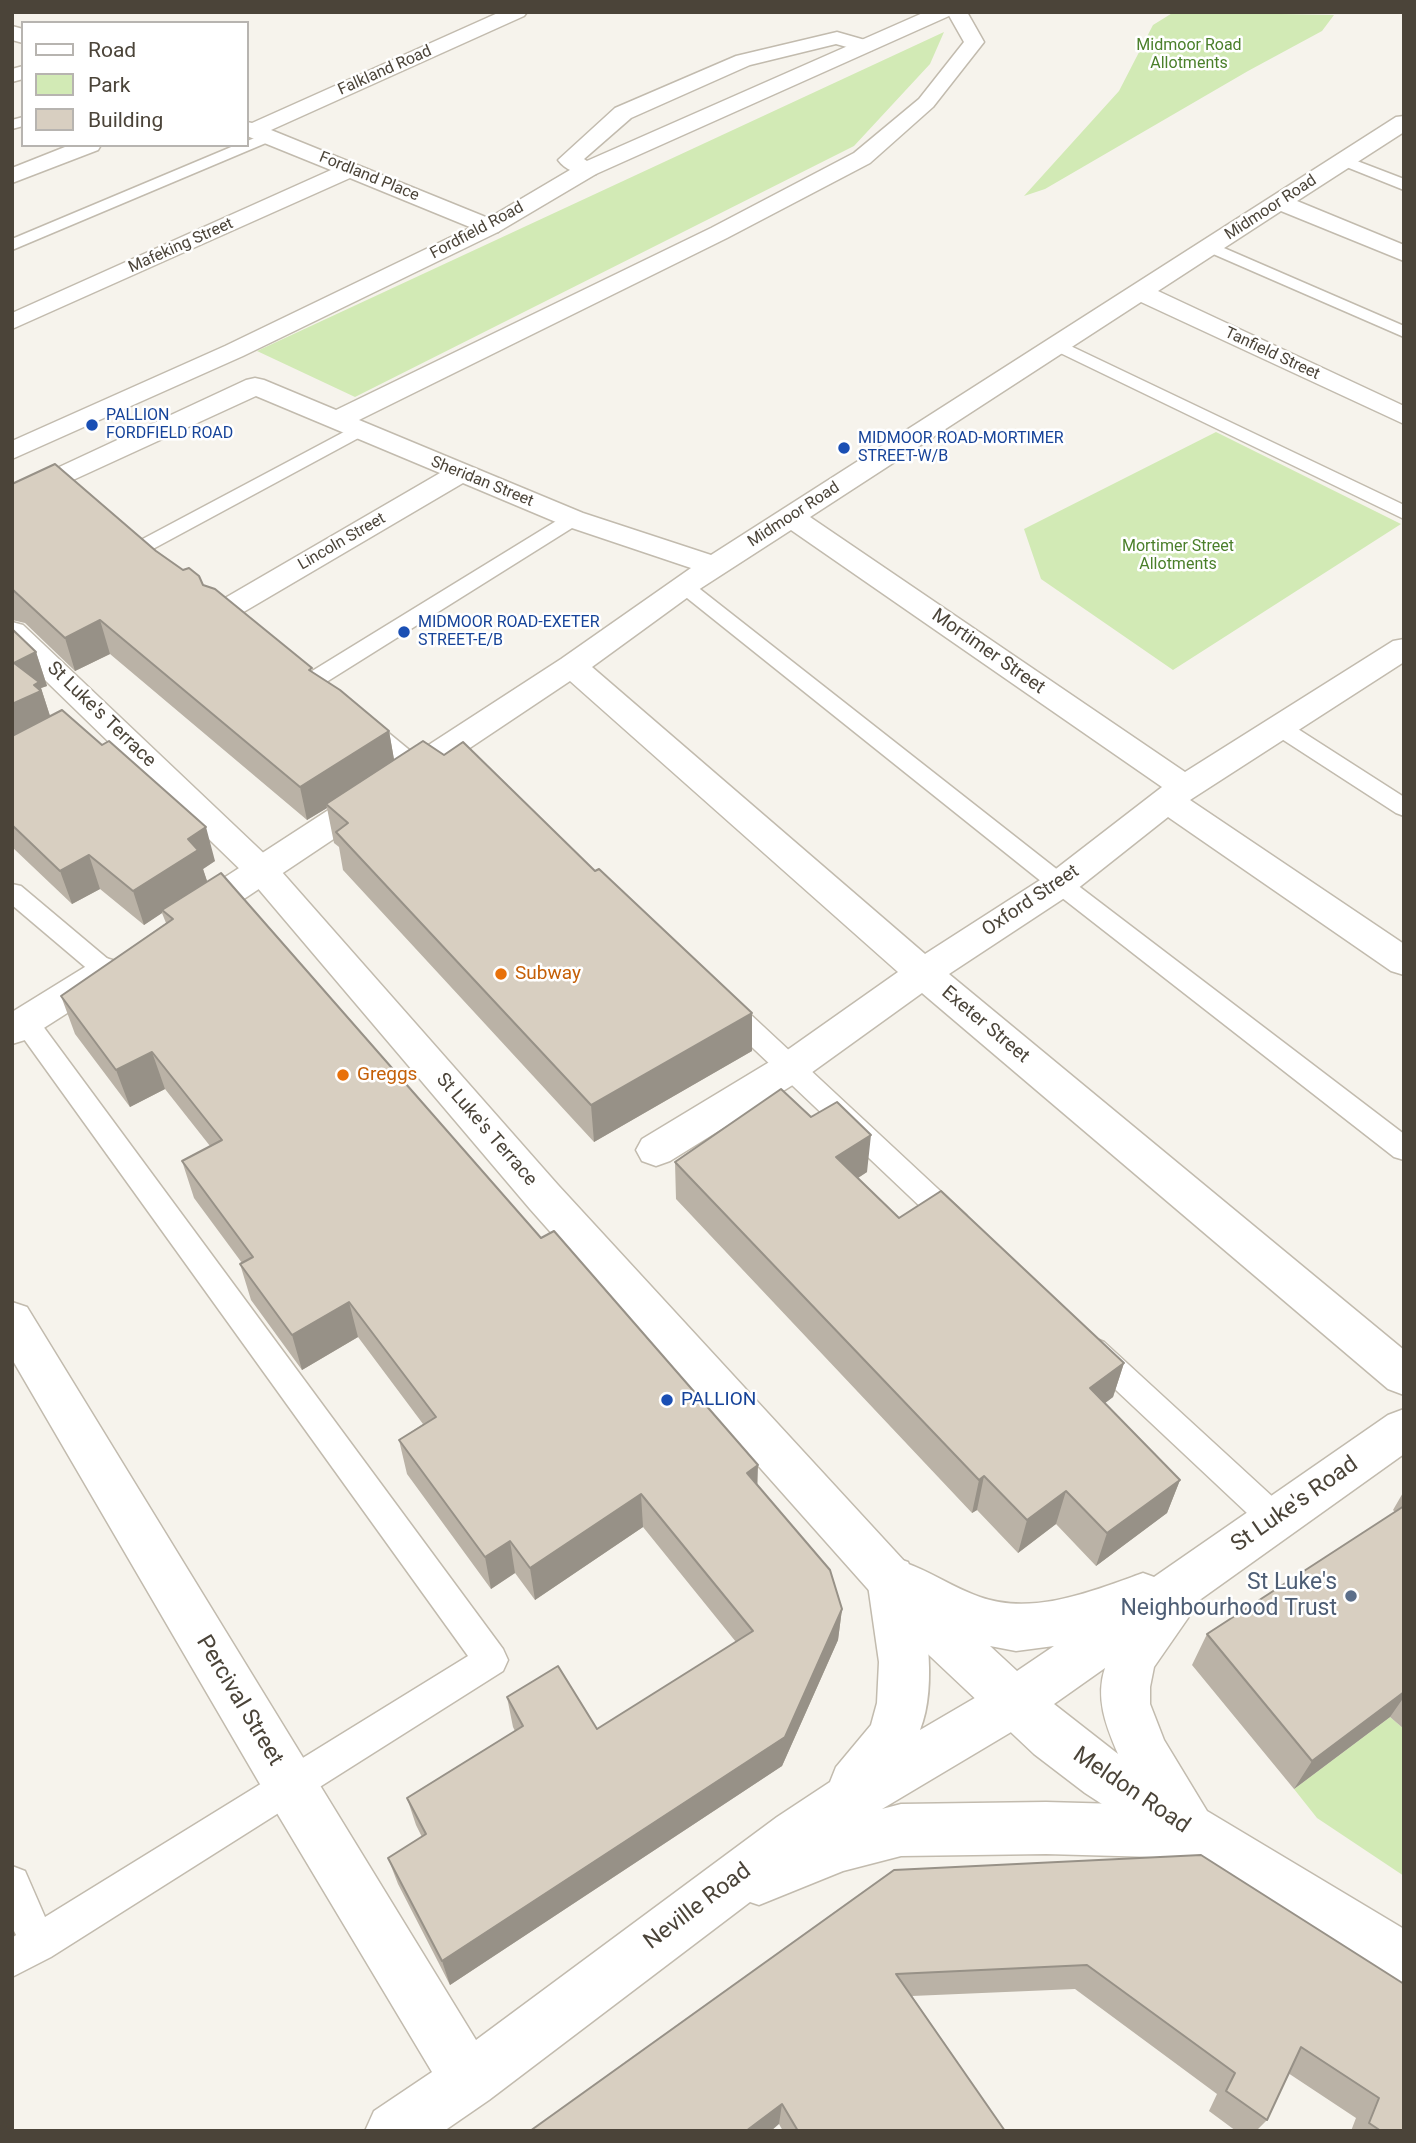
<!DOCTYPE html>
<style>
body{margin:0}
#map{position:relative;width:1416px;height:2143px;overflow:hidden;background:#f6f3ec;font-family:Roboto,sans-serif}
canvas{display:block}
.frame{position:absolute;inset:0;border:14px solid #4b4439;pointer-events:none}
.legend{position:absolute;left:21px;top:21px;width:228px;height:126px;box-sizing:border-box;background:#fff;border:2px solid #b7b4b0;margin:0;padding:9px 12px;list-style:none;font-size:21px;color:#4b4439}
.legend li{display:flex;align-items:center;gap:14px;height:35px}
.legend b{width:35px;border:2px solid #b7b4b0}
</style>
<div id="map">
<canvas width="1416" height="2143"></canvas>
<div class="frame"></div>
<ul class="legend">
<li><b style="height:9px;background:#fff"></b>Road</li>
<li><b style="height:19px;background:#d2eab5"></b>Park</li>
<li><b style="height:19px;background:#d8cfc1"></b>Building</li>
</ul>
</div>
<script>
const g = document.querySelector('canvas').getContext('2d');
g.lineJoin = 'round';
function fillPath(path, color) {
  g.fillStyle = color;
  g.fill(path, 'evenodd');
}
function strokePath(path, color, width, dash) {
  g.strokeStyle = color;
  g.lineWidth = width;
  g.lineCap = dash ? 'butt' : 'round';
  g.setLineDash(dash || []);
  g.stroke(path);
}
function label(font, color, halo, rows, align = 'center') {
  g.font = font + ' Roboto,sans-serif';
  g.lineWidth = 5;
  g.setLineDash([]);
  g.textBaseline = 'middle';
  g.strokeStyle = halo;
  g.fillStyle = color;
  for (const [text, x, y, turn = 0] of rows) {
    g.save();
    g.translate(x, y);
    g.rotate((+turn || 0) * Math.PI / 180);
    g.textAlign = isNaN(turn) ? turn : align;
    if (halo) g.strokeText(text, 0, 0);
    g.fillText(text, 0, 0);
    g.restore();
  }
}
fillPath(new Path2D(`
 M1174,12L1334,15L1322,31L1248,71L1045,189L1024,196L1119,91L1153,25Z
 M944,32L930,64L854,146L355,397L257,351Z
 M1216,432L1401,524L1173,670L1041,579L1024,529Z
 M1390,1717L1404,1729V1876L1317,1818L1294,1789Z`), '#d2eab5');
const service = new Path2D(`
 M23,117V126L12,129V120Z
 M268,133L275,137L273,140L12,250V239L236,145H247V141Z
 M1344,156L1404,179V190L1339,164L1336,161Z
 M1210,242L1404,326V337L1204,250L1202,247Z
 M1058,340L1404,505V519L1052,349L1049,345L1052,341Z
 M357,425L364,427L366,431L364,435L151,550H137L134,546L137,542Z
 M573,513L583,519L580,523L320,686H304L301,681L304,676L566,515Z
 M684,580L691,582L1068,878L1404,1134V1160L1394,1157L1052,890L677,590L674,586L677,582Z
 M366,719L374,721L424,762L427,767L424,772L416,774L408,772L358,731L355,726L358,721Z
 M1279,720L1287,722L1404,797V816L1396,813L1271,732L1268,727L1271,722Z
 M12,884L21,886L115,965L119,971L115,977L106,980L97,977L12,905Z
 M726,998L735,1000L966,1215L970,1223L966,1231L956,1234L946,1231L717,1014L713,1007L717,1000Z
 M25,1012L34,1014L503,1649L508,1660L503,1671L51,1957L12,1977V1938L16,1935L12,1927V1866L25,1871L45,1917L468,1656L16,1028L12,1021L16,1014Z
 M1094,1338L1104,1342L1286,1509L1291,1519L1286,1529L1275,1533L1264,1529L1084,1360L1079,1351L1084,1342Z`);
const minor = new Path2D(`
 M500,12H527L524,16L271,130L498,222L502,227L498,232H482L350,178L12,329V313L331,170L247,136V122L252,123Z
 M947,12H967L984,42L933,107L870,163L727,238L359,420L583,513L711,555L1396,117L1404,116V132L1297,201L1404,245V261L1281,211L1158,291L1404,406V424L1141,302L810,517L1185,772L1393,641L1404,639V662L1190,800L1404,944V975L1391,971L1168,817L1072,893L949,974L1404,1350V1395L1388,1389L922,993L804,1078L670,1161L656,1166L642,1161L636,1150L642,1139L776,1058L898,972L570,681L205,925L192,929L179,925L174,916L179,907L561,659L691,568L563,525L463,483L235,617L224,620L213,617L209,611L213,605L440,473L256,396L12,508V489L246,380L255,378L264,380L336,410L711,228L854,153L919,99L964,42ZM791,530L1162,787L1048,875L925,954L592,667L695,592Z
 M12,26L23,29V43L12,40Z
 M837,32L872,42L875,46L872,50L865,52L836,44L750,65L631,118L584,159L599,169L596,174C583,177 566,171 558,160L615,108L736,56Z
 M23,66V79L12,82V69Z
 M70,145H101L98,150L12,183V168Z
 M106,958L119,962L124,971L119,980L25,1040L12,1044V1012L93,962Z
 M12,1302L27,1307L476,2040L777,1817L830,1782L836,1767L871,1725L877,1703L879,1662L867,1578L874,1562L891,1556L908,1562C927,1605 938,1686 920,1730L997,1685L1015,1678L1033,1685L1040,1702L1033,1719L882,1809L901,1804L1046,1802L1191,1806L1209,1814L1217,1832L1209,1850L1191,1858L1046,1854L901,1856L843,1871L759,1905L750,1902L489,2100L444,2131H365L374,2111L432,2072L271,1803L12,1359Z`);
const tertiary = new Path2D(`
 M925,12H952L949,16L596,174L498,232L243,356L12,459V441L225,346L482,222L580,164Z
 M12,622L23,625L274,863L558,1185L906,1563C931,1572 954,1588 980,1597C1033,1616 1093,1591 1143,1573L1154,1577L1388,1415L1404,1409V1454L1194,1604L1188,1618L1154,1667L1150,1687V1704L1164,1740L1207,1811L1404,1929V1987L1385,1979L1242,1895L1085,1793L1034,1754L914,1641L530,1209L250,879L12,648ZM990,1646L1016,1651L1054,1646L1017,1671ZM1105,1668C1095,1698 1106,1726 1118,1754L1054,1704Z`);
strokePath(service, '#c2bbae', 3);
strokePath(minor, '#c2bbae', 3);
strokePath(tertiary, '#c2bbae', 3);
fillPath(service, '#fff');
fillPath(minor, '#fff');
fillPath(tertiary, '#fff');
fillPath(new Path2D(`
 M12,484L156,551L203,585L313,673L389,731L394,760L752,1051L594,1142L343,870L339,847L334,843L327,808L307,820L110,654L75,671L25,623L12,620Z
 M12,629L36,652L47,686L41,688L50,716L215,861L203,869L207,881L757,1486L842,1609L838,1640L782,1766L450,1985L398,1884L388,1858L422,1837L416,1825L407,1798L515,1731L513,1727L507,1697L597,1729L736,1642L643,1527L535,1600L515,1573L491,1589L407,1474L399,1440L423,1424L358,1337L302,1370L251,1300L240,1264L242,1263L194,1198L182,1161L210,1146L165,1089L130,1107L75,1034L61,996L166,923L162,913L144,925L100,889L72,904L12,847Z
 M675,1162L867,1172L858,1178L899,1218L1124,1363L1113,1397L1105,1403L1180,1480L1167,1513L1096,1566L1056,1524L1018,1553L977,1510L972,1513L676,1199Z
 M1404,1491V1729L1390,1717L1294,1789L1192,1665L1207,1634L1395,1512L1393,1510Z
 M1201,1855L1404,2131H1351L1356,2118L1288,2073L1267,2120L1256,2131H1236L1209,2111L1217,2094L1075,1989L912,1996L1005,2131H783L779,2124L530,2131L894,1870Z`), '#bab2a6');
fillPath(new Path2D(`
 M100,620L110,654L75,671L65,638Z
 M36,652L47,686L41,688L50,716L12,743L14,663Z
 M389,731L395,765L326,804L327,808L307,820L300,787Z
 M206,827L215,861L203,869L208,884L162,910V913L144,925L133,891L188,839Z
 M89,855L100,889L72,904L60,871Z
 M752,1013V1051L594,1142L591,1105Z
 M152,1052L165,1089L130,1107L116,1070Z
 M871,1135L867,1172L833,1194L836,1157Z
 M349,1302L358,1337L302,1370L292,1335Z
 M1124,1363L1113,1397L1080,1422L1090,1388Z
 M758,1465L757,1499L747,1473Z
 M984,1476L977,1510L972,1513L979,1480Z
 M1180,1480L1167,1513L1096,1566L1107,1533Z
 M1066,1491L1056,1524L1018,1553L1027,1520Z
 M641,1494L643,1527L535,1600L530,1568Z
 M510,1541L515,1573L491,1589L485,1557Z
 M842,1609L838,1640L782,1766L450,1985L442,1961Z
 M1404,1692V1697L1390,1717L1294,1789L1312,1761Z
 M782,2104L779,2124L771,2131H746Z`), '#979187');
const building = new Path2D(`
 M55,464L156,551L183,570L189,568L199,576L203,585L215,589L312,668L309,670L340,690L389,731L300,787L100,620L65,638L12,589V484Z
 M12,629L36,652L14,663L39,682L34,685L41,691L12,704Z
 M62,710L102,745L109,741L206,827L188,839L198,850L133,891L89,855L60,871L12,825V736Z
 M423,741L444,755L463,742L595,871L599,869L752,1013L591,1105L336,832L348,823L326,804Z
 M221,873L541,1238L554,1231L758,1465L747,1473L830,1570L842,1609L785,1737L442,1961L388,1858L426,1834L407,1798L523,1726L507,1697L558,1666L597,1729L753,1631L641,1494L530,1568L510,1541L485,1557L399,1440L436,1417L349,1302L292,1335L240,1264L253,1257L182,1161L222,1140L152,1052L116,1070L61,996L173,919L162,910Z
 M781,1089L811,1117L837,1102L871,1135L836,1157L899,1218L941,1191L1124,1363L1090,1388L1180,1480L1107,1533L1066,1491L1027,1520L984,1476L979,1480L675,1162Z
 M1404,1506V1692L1312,1761L1207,1634Z
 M1201,1855L1404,1984V2131H1381L1369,2123L1379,2098L1301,2047L1267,2120L1226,2091L1235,2073L1087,1965L896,1974L1005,2131H798L782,2104L746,2131H530L894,1870Z`);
fillPath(building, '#d8cfc1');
strokePath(building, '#979187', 2);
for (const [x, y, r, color] of [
 [92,425,7,"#1a4fb4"],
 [844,448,7,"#1a4fb4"],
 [404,632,7,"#1a4fb4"],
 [501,974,7,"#e8710a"],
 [343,1075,7,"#e8710a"],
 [667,1400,7,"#1a4fb4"],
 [1351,1596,7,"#5c6f8a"]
]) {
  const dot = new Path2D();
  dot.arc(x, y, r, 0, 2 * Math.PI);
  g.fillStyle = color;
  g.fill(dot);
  strokePath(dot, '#fff', 2.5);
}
label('16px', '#4a7f2a', '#fff', [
 ["Midmoor Road",1189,46],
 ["Allotments",1189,64],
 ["Mortimer Street",1178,547],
 ["Allotments",1178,565]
]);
label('16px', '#4b4439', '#fff', [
 ["Falkland Road",385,71,-24],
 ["Fordland Place",369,177,22],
 ["Midmoor Road",1271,208,-33],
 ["Fordfield Road",477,231,-28],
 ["Mafeking Street",181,246,-24],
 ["Tanfield Street",1272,354,25],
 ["Sheridan Street",482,482,22],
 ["Midmoor Road",794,515,-33],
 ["Lincoln Street",342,542,-30]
]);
label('16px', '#164399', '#fff', [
 ["PALLION",106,416],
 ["FORDFIELD ROAD",106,434],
 ["MIDMOOR ROAD-MORTIMER",858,439],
 ["STREET-W/B",858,457],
 ["MIDMOOR ROAD-EXETER",418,623],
 ["STREET-E/B",418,641]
], 'left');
label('19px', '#4b4439', '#fff', [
 ["Mortimer Street",988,652,35],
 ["St Luke's Terrace",101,715,44],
 ["Oxford Street",1031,901,-34],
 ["Exeter Street",985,1025,40],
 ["St Luke's Terrace",486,1130,49]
]);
label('19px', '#c56008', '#fff', [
 ["Subway",515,974],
 ["Greggs",357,1075]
], 'left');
label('19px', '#164399', '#fff', [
 ["PALLION",681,1400]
], 'left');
label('23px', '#4b4439', '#fff', [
 ["St Luke's Road",1295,1505,-35],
 ["Percival Street",239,1701,59],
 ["Meldon Road",1131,1791,34],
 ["Neville Road",698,1907,-37]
]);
label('23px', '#4e5e75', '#fff', [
 ["St Luke's",1337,1583],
 ["Neighbourhood Trust",1337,1609]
], 'right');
</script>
